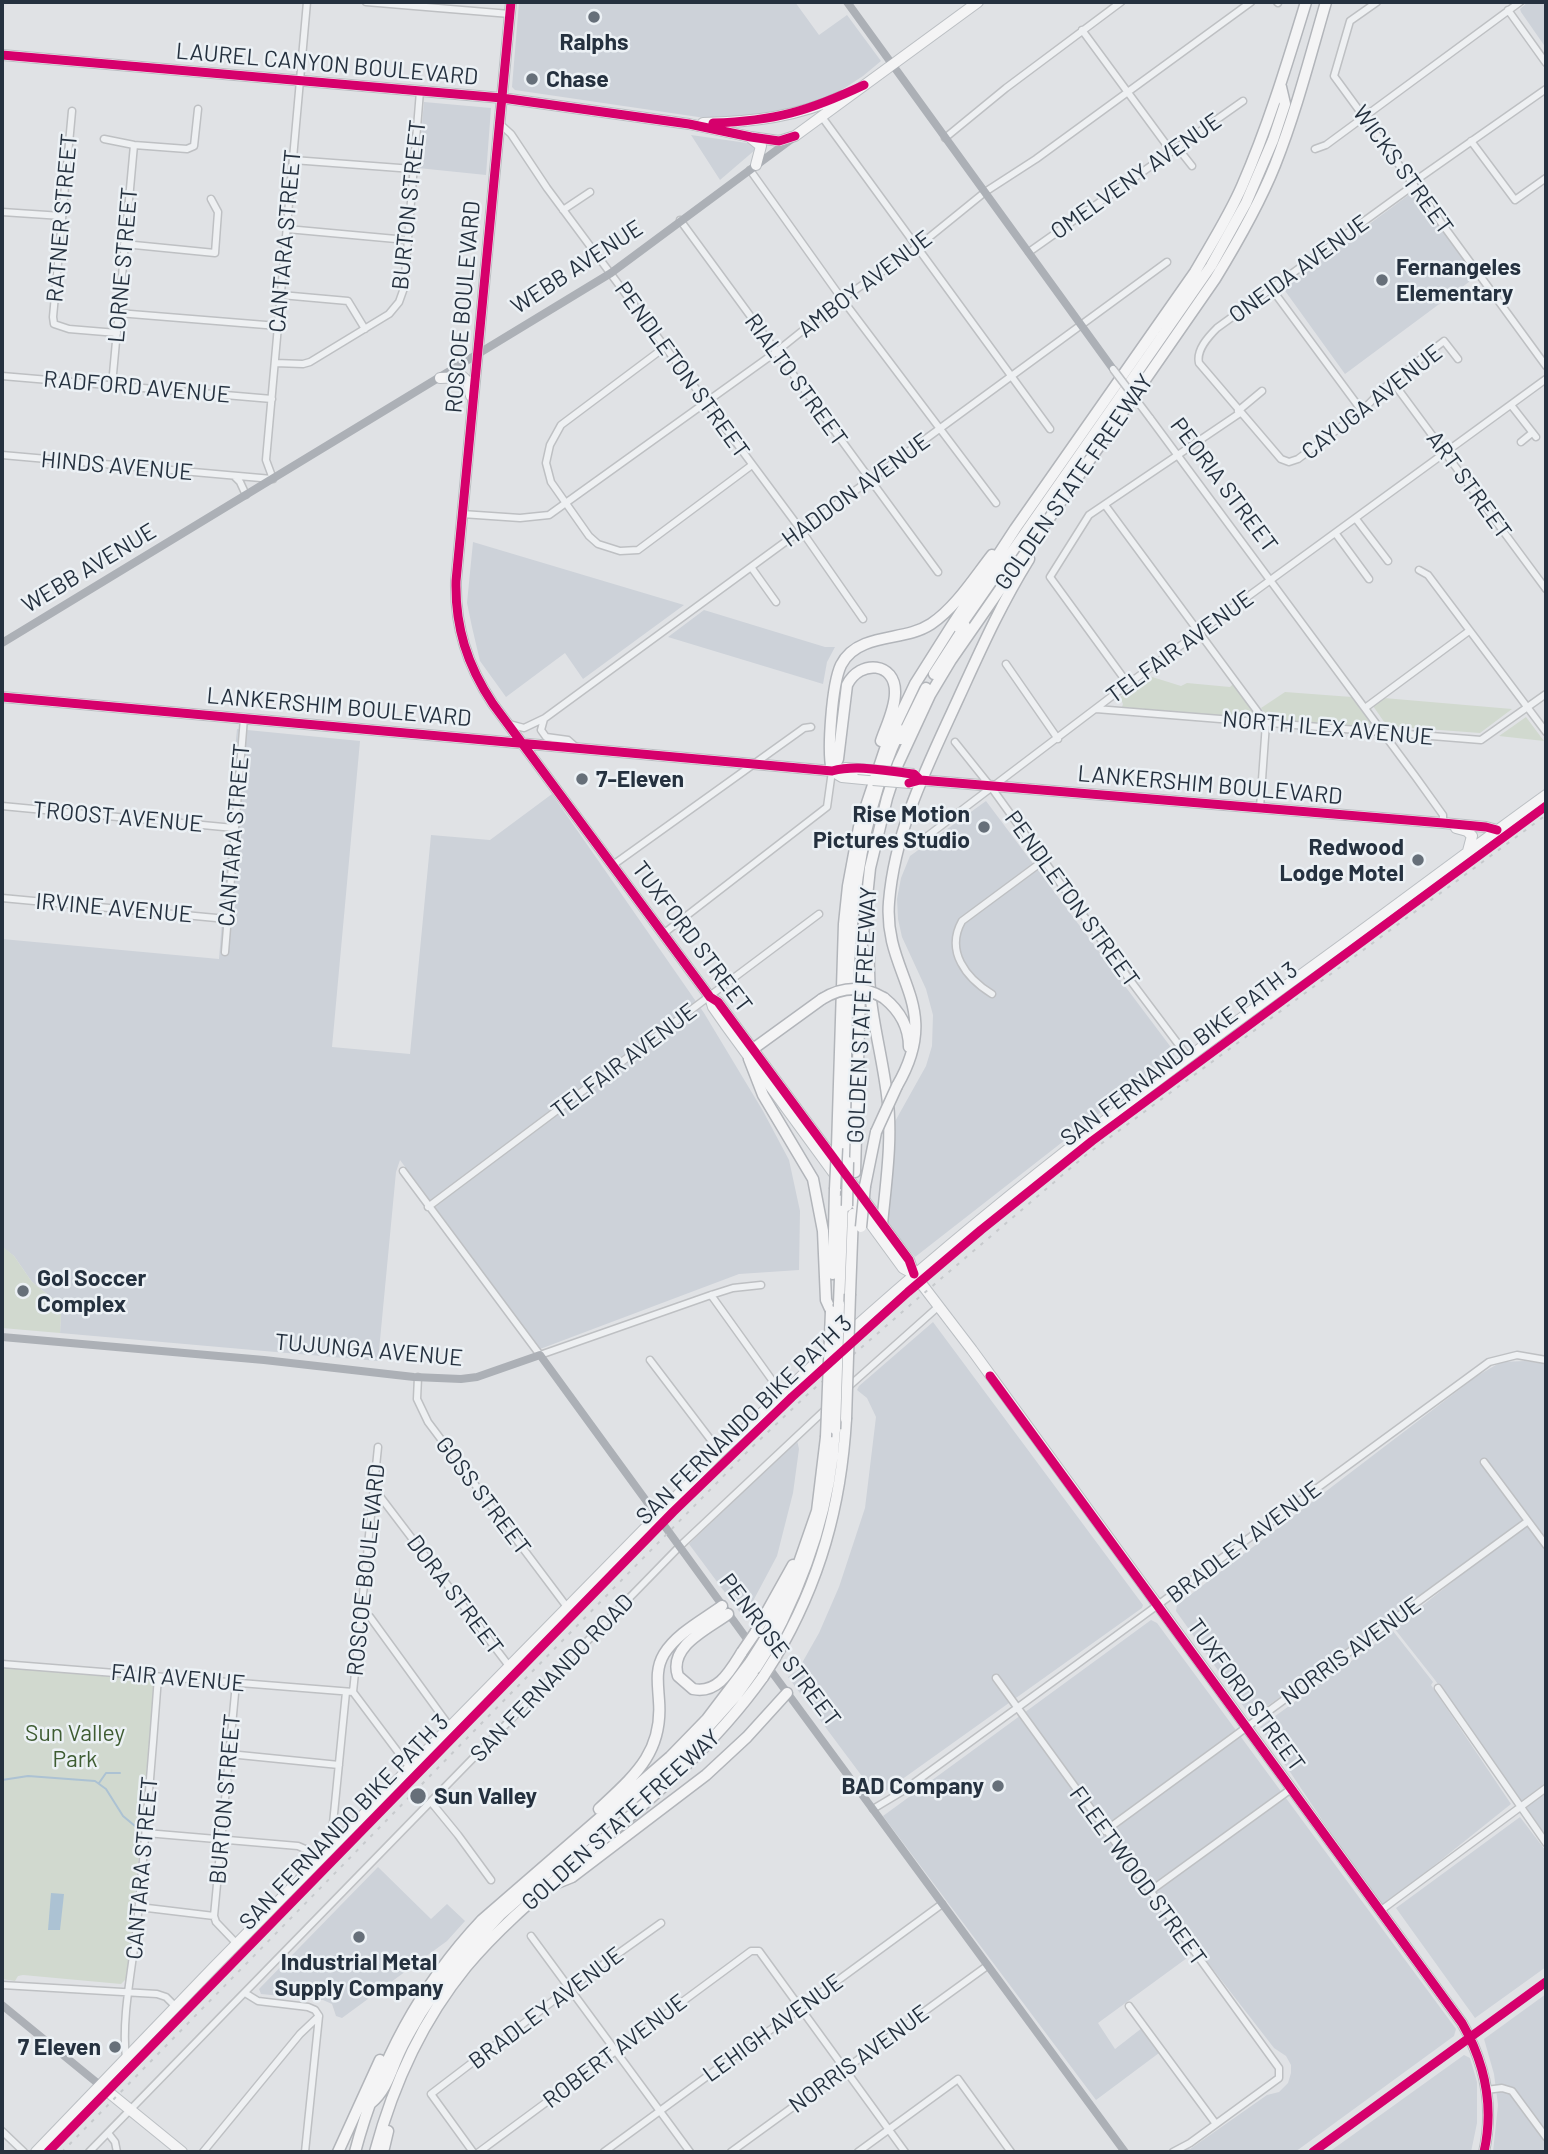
<!DOCTYPE html>
<style>
body{margin:0}
#map{position:relative;width:1548px;height:2154px;overflow:hidden;background:#e0e2e5;font-family:Barlow,sans-serif}
canvas{display:block}
.frame{position:absolute;inset:0;border:4px solid #25313f;pointer-events:none}
</style>
<div id="map">
<canvas width="1548" height="2154"></canvas>
<div class="frame"></div>
</div>
<script>
const g = document.querySelector('canvas').getContext('2d');
g.lineJoin = 'round';
function fillPath(path, color) {
  g.fillStyle = color;
  g.fill(path, 'evenodd');
}
function strokePath(path, color, width, dash) {
  g.strokeStyle = color;
  g.lineWidth = width;
  g.lineCap = dash ? 'butt' : 'round';
  g.setLineDash(dash || []);
  g.stroke(path);
}
function label(font, color, halo, rows, align = 'center') {
  g.font = font + ' Barlow,sans-serif';
  g.lineWidth = 5;
  g.setLineDash([]);
  g.textBaseline = 'middle';
  g.strokeStyle = halo;
  g.fillStyle = color;
  for (const [text, x, y, turn = 0] of rows) {
    g.save();
    g.translate(x, y);
    g.rotate((+turn || 0) * Math.PI / 180);
    g.textAlign = isNaN(turn) ? turn : align;
    if (halo) g.strokeText(text, 0, 0);
    g.fillText(text, 0, 0);
    g.restore();
  }
}
fillPath(new Path2D(`
 M519,2H795L819,35L847,15L881,61L863,76L834,95L796,109L757,117L712,119L515,90L512,87Z
 M1528,2H1546V48L1521,12L1520,9Z
 M424,102L491,108L486,175L418,168Z
 M691,135L754,144L755,150L720,180Z
 M1414,191L1477,276L1345,374L1283,288Z
 M473,542L684,605L583,679L565,653L506,697L480,661L472,627L467,603Z
 M704,610L825,647H835L827,662L823,684L668,637Z
 M237,729L360,741L332,1047L410,1054L431,835L490,840L552,794L704,1013L763,1111L789,1160L800,1211L799,1270L739,1274L540,1349L400,1160L396,1172L378,1361L60,1333L61,1315L56,1301L32,1282L14,1256L2,1247V939L219,959L229,834L227,830Z
 M986,801L1173,1050L1174,1055L915,1257L887,1224L893,1125L926,1066L932,1046L933,1015L926,989L902,937L898,919L897,899L901,878L910,856Z
 M933,1322L1143,1605L1142,1608L880,1795H876L788,1677L798,1670L819,1633L839,1587L865,1508L876,1417L867,1398L857,1390L859,1386Z
 M1525,1361L1546,1364V1542L1529,1519L1386,1625L1251,1717L1176,1611L1177,1605L1477,1376L1501,1362Z
 M797,1440L799,1449L793,1493L777,1556L744,1618L689,1544Z
 M1528,1522L1546,1546V1785L1521,1804L1435,1680L1394,1628Z
 M1151,1620L1157,1623L1456,2029L1454,2036L1295,2152H1178L1187,2146L1190,2149L1267,2095L1279,2092L1288,2083L1291,2073V2065L1286,2056L1274,2048L1198,1950L1098,2023L1115,2049L1142,2028L1159,2053L1096,2100L883,1816Z
 M1393,1631L1433,1682L1431,1685L1511,1804L1381,1908L1260,1727Z
 M1546,1792V1838L1524,1809Z
 M1520,1817L1546,1851V1967L1475,2018L1396,1908Z
 M378,1867L431,1919L447,1904L465,1921L447,1941L342,2018L336,2016L332,2004L323,2000L261,1994L259,1989Z
 M1546,1994V2152H1493L1498,2105L1494,2074L1484,2039Z
 M1464,2055L1470,2058L1477,2082V2123L1471,2152H1329Z`), '#cdd2d9');
fillPath(new Path2D(`
 M1149,676L1181,686L1187,683L1230,687L1233,684L1255,713L1252,718L1122,707L1123,704L1120,697Z
 M1285,692L1352,697L1371,723L1368,728L1269,719L1261,708Z
 M1384,698L1512,709L1480,733L1387,726L1373,706Z
 M1526,717L1544,741L1499,736Z
 M2,1246L14,1256L32,1282L56,1301L61,1315L60,1333L2,1328Z
 M3,1667L155,1680L127,1978L121,1984L23,1975L18,1976L15,1981L2,1979Z`), '#d1d9cf');
fillPath(new Path2D(`
 M51,1893L64,1894L60,1930H48Z`), '#acc2d3');
strokePath(new Path2D(`
 M2,1780L28,1776L95,1781L106,1789L123,1816L135,1826L141,1828
 M99,1783L106,1773H120`), '#acc2d3', 2);
const street = new Path2D(`
 M366,2L510,14
 M1277,2L1278,3
 M1377,2L1350,21L1334,76L1546,366
 M1508,10L1546,63
 M1082,30L1171,151
 M72,111L53,317L54,324L69,329L117,333
 M822,117L1050,429
 M500,124L511,134L547,188L801,530L863,619
 M945,138L1006,88L1121,2
 M104,139L134,145L187,149L194,146L198,109
 M1471,141L1515,200L1546,178
 M1177,147L1192,166
 M1315,149L1326,145L1520,2
 M293,160L413,169
 M750,170L842,299L996,503
 M1412,183L1546,89
 M1414,185L1217,328C1208,337 1196,350 1199,363L1281,459L1289,462L1298,459L1362,411L1385,387L1444,341L1458,359
 M563,210L590,192
 M2,212L62,216
 M680,220L938,572
 M287,229L407,240
 M124,244L215,253L218,212L211,199
 M1029,252L1243,101
 M1271,288L1362,411
 M281,295L348,301L365,329
 M118,313L278,326
 M665,347L561,425L550,445L546,463L551,482L589,536L598,544L620,551L638,550L752,465
 M275,363L303,364L310,362L389,314L399,302L404,288L420,91
 M2,376L272,399
 M1392,381L1546,589
 M112,385L134,145
 M1511,405L1536,437
 M1238,411L1262,391
 M1150,418L1415,776L1443,815V823
 M1521,442L1532,433
 M2,455L272,479
 M235,477L240,482L246,495
 M273,479L266,460L307,2
 M1105,505L1266,723L1260,808
 M462,514L520,518L549,515L776,352L842,299L916,248L985,192L1036,159L1251,2
 M1356,519L1388,561
 M1336,534L1369,579
 M751,567L776,602
 M1419,570L1428,575L1546,732
 M1006,664L1058,739
 M1128,684L1050,577L1089,515L1240,413
 M1365,708L1469,631
 M1096,709L1481,740L1546,694
 M544,719L541,730L546,737L568,740L577,748
 M509,724L524,728L545,718L1167,262
 M955,742L991,787L1127,976L1188,1057
 M2,806L234,828
 M917,844L1128,684L1546,379
 M613,865L804,728L811,727
 M2,898L227,919
 M663,934L827,807L832,771
 M225,952L244,718
 M992,994C966,978 945,951 962,921L1043,861
 M403,1171L540,1355L711,1295L733,1288L761,1285
 M428,1207L819,914
 M711,1295L782,1394
 M650,1360L720,1452
 M418,1377L417,1399L428,1422L567,1607
 M847,1388L939,1306
 M1484,1462L1546,1545
 M374,1493L379,1495L509,1666
 M361,1612L370,1617L450,1727
 M2,1664L353,1692
 M996,1678L1279,2068V2078L1190,2143L1173,2152
 M1438,1688L1546,1843
 M353,1692L378,1447
 M353,1692L410,1768
 M229,1754L339,1765
 M431,1802L458,1835L491,1880
 M873,1809L903,1791C1099,1649 1293,1505 1489,1362L1517,1355L1546,1360
 M1105,1831L1528,1521
 M146,1833L298,1846L305,1849L318,1862
 M335,1844L332,1834L346,1692
 M1149,1892L1291,1789
 M139,1907L214,1916L216,1922L237,1944
 M1380,1911L1546,1788
 M214,1916L236,1683
 M531,1936L690,2152
 M2,1985L157,1994L166,1997L176,2007
 M245,1993L258,2001L308,2007L315,2010L319,2016
 M1129,2006L1216,2124
 M126,2058C121,2018 133,1965 137,1924C145,1842 152,1759 158,1677
 M1486,2090L1502,2088L1512,2091L1546,2137
 M2,2131L24,2152
 M108,2133L115,2142L117,2152
 M89,2152L679,1547L827,1408
 M203,2152L300,2034L319,2016
 M305,2152L319,2016
 M473,2152L431,2094L570,1988L661,1923
 M479,2152L751,1951H759L905,2152
 M604,2152L942,1904
 M731,2152L987,1966
 M858,2152L958,2079L1011,2152`);
const primary = new Path2D(`
 M511,2L456,581C455,627 467,665 493,704L710,997L718,1002L909,1260L914,1274L972,1350L1462,2023C1485,2063 1494,2107 1484,2152
 M2,55L502,98L689,124L751,137L779,141L795,136L978,2
 M703,123C753,122 797,117 842,96
 M751,138L761,146L756,165
 M440,378L463,377L468,382L471,396
 M2,697L832,771L845,768L858,769
 M832,771L842,777L873,780
 M910,783L920,780L1443,823L1486,827L1497,830
 M1456,828L1467,831L1472,836L1468,851
 M710,997L713,1007L727,1027L903,1268L914,1274
 M844,1337C989,1206 1144,1088 1302,974C1384,915 1464,854 1546,795
 M101,2086L182,2152
 M36,2152L213,1968L720,1452L833,1347`);
const highway = new Path2D(`
 M959,628L1211,266L1246,203L1273,140L1285,104L1281,87
 M934,674L965,626
 M901,739L926,688
 M832,771C827,751 832,684 841,665C846,655 855,648 865,644C887,635 911,637 931,624C956,607 974,578 992,555
 M832,771L838,759L847,685C860,659 896,662 895,693C895,709 886,726 881,741
 M869,956C867,1006 881,1047 887,1095C893,1137 886,1182 882,1224
 M884,998C900,1011 909,1026 909,1047
 M822,999L753,1049L749,1059L763,1095L813,1179L823,1231L826,1300L831,1311
 M897,1086C945,1004 883,976 889,902C895,828 929,763 959,697C981,649 1001,604 1029,559
 M837,1148L844,924L848,886L859,827L887,743L915,684L951,627L1015,529L1195,272C1211,244 1229,216 1242,186C1268,127 1287,64 1306,2
 M844,1157C849,1015 838,862 900,730
 M855,1172L861,954L870,868L887,798L898,764L930,695L951,660L1215,279C1237,243 1259,205 1275,165C1296,112 1310,57 1326,2
 M865,1186L876,1132
 M833,1274L835,1189
 M850,1294L853,1214
 M839,1304L843,1200
 M728,1614C708,1629 668,1646 678,1676L693,1689C718,1694 730,1671 742,1652
 M755,1633L793,1565
 M763,1642L793,1580L817,1511L826,1437
 M768,1649C805,1580 831,1508 835,1429
 M775,1658C820,1582 841,1506 846,1419
 M599,1809C634,1776 663,1753 659,1701C658,1684 655,1669 664,1654C677,1633 703,1620 722,1606
 M557,1883L572,1877L706,1775L747,1737L787,1693
 M371,2103C387,2090 391,2070 400,2051C406,2038 414,2025 421,2013C444,1977 471,1946 500,1915L686,1752L736,1696L756,1668
 M338,2152L380,2060
 M355,2152C378,2065 420,1986 482,1920L670,1757L707,1719L751,1661
 M375,2152C393,2085 422,2021 466,1967C496,1931 531,1901 566,1871C636,1811 709,1753 763,1677
 M383,2152L388,2131`);
strokePath(street, '#bec0c3', 9);
strokePath(primary, '#bbbfc3', 12);
strokePath(highway, '#b2b5ba', 13);
strokePath(street, '#eef0f2', 6);
strokePath(new Path2D(`
 M847,2L1113,369
 M2,643L611,273L793,138
 M2,1337L264,1360L414,1377L461,1379L477,1377L540,1355L752,1646
 M766,1664L1125,2152
 M2,2005L101,2086
 M1313,2152L1546,1982`), '#acb0b6', 8);
strokePath(primary, '#f4f4f5', 10);
strokePath(highway, '#f4f4f5', 10);
strokePath(new Path2D(`
 M62,2152L749,1450L808,1394L916,1300L1086,1155L1546,815`), '#c7cacd', 2, [3.5, 7]);
const streetBridge = new Path2D(`
 M1113,369L1150,418`);
const primaryBridge = new Path2D(`
 M858,769L914,774
 M873,780L910,783`);
const highwayBridge = new Path2D(`
 M822,999C843,986 864,986 884,998
 M876,1132L897,1086
 M835,1189L837,1148
 M847,1206L848,1162
 M861,1227L865,1186
 M846,1419L850,1294
 M835,1429L839,1304
 M826,1437L831,1311
 M742,1652L755,1633
 M751,1661L763,1642
 M756,1668L768,1649
 M763,1677L775,1658`);
strokePath(streetBridge, '#bec0c3', 9, []);
strokePath(primaryBridge, '#bbbfc3', 12, []);
strokePath(highwayBridge, '#b2b5ba', 13, []);
strokePath(streetBridge, '#eef0f2', 6);
strokePath(primaryBridge, '#f4f4f5', 10);
strokePath(highwayBridge, '#f4f4f5', 10);
strokePath(new Path2D(`
 M511,2L456,581C455,627 467,665 493,704L710,997L718,1002L909,1260L914,1274
 M2,55L502,98L689,124L751,137L779,141L795,136
 M713,123C775,121 809,111 864,85
 M2,697L832,771C857,764 887,771 914,774L920,780
 M909,783L920,780L1443,823L1486,827L1497,830
 M990,1376L1462,2023C1485,2063 1494,2107 1484,2152
 M48,2152L673,1512L792,1397L908,1292L981,1230L1092,1141L1546,806
 M1313,2152L1546,1982`), '#d6006c', 9);
for (const [x, y, r, color] of [
 [594,17,7,"#666f79"],
 [532,79,7,"#666f79"],
 [1382,280,7,"#666f79"],
 [582,779,7,"#666f79"],
 [984,827,7,"#666f79"],
 [1418,860,7,"#666f79"],
 [23,1291,7,"#666f79"],
 [998,1786,7,"#666f79"],
 [418,1796,9,"#666f79"],
 [359,1937,7,"#666f79"],
 [115,2047,7,"#666f79"]
]) {
  const dot = new Path2D();
  dot.arc(x, y, r, 0, 2 * Math.PI);
  g.fillStyle = color;
  g.fill(dot);
  strokePath(dot, '#ecf1f5', 2.5);
}
label('bold 23px', '#25313f', '#ecf1f5', [
 ["Ralphs",594,42,"center"],
 ["Chase",546,79],
 ["Fernangeles",1396,267],
 ["Elementary",1396,293],
 ["7-Eleven",596,779],
 ["Rise Motion",970,814,"right"],
 ["Pictures Studio",970,840,"right"],
 ["Redwood",1404,847,"right"],
 ["Lodge Motel",1404,873,"right"],
 ["Gol Soccer",37,1278],
 ["Complex",37,1304],
 ["BAD Company",984,1786,"right"],
 ["Sun Valley",434,1796],
 ["Industrial Metal",359,1962,"center"],
 ["Supply Company",359,1988,"center"],
 ["7 Eleven",101,2047,"right"]
], 'left');
label('23px', '#25313f', '#ecf1f5', [
 ["LAUREL CANYON BOULEVARD",327,64,5],
 ["WICKS STREET",1403,170,54],
 ["OMELVENY AVENUE",1136,176,-35],
 ["BURTON STREET",409,205,-84],
 ["RATNER STREET",62,218,-85],
 ["CANTARA STREET",285,241,-85],
 ["LORNE STREET",123,265,-85],
 ["WEBB AVENUE",577,267,-33],
 ["ONEIDA AVENUE",1299,269,-36],
 ["AMBOY AVENUE",865,284,-37],
 ["ROSCOE BOULEVARD",463,307,-85],
 ["PENDLETON STREET",682,370,54],
 ["RIALTO STREET",796,380,54],
 ["RADFORD AVENUE",137,387,5],
 ["CAYUGA AVENUE",1372,402,-38],
 ["HINDS AVENUE",117,466,5],
 ["GOLDEN STATE FREEWAY",1074,482,-55],
 ["PEORIA STREET",1224,485,53],
 ["ART STREET",1469,485,54],
 ["HADDON AVENUE",856,490,-36],
 ["WEBB AVENUE",89,568,-31],
 ["TELFAIR AVENUE",1180,647,-36],
 ["LANKERSHIM BOULEVARD",339,707,5],
 ["NORTH ILEX AVENUE",1328,728,5],
 ["LANKERSHIM BOULEVARD",1210,785,5],
 ["TROOST AVENUE",118,817,5],
 ["CANTARA STREET",234,835,-85],
 ["PENDLETON STREET",1072,899,54],
 ["IRVINE AVENUE",114,908,5],
 ["TUXFORD STREET",692,937,53],
 ["GOLDEN STATE FREEWAY",862,1015,-87],
 ["SAN FERNANDO BIKE PATH 3",1179,1054,-37],
 ["TELFAIR AVENUE",624,1061,-37],
 ["TUJUNGA AVENUE",369,1350,5],
 ["SAN FERNANDO BIKE PATH 3",744,1420,-44],
 ["GOSS STREET",483,1496,53],
 ["BRADLEY AVENUE",1244,1542,-37],
 ["ROSCOE BOULEVARD",366,1570,-84],
 ["DORA STREET",455,1595,53],
 ["PENROSE STREET",780,1650,53],
 ["NORRIS AVENUE",1351,1651,-36],
 ["FAIR AVENUE",178,1678,5],
 ["SAN FERNANDO ROAD",552,1678,-46],
 ["TUXFORD STREET",1246,1695,54],
 ["BURTON STREET",225,1799,-85],
 ["GOLDEN STATE FREEWAY",621,1820,-42],
 ["SAN FERNANDO BIKE PATH 3",344,1822,-46],
 ["CANTARA STREET",142,1868,-85],
 ["FLEETWOOD STREET",1138,1876,54],
 ["BRADLEY AVENUE",546,2008,-37],
 ["LEHIGH AVENUE",773,2028,-36],
 ["ROBERT AVENUE",615,2051,-37],
 ["NORRIS AVENUE",859,2059,-36]
]);
label('23px', '#3e5c32', '#ecf1f5', [
 ["Sun Valley",75,1733],
 ["Park",75,1759]
]);
</script>
